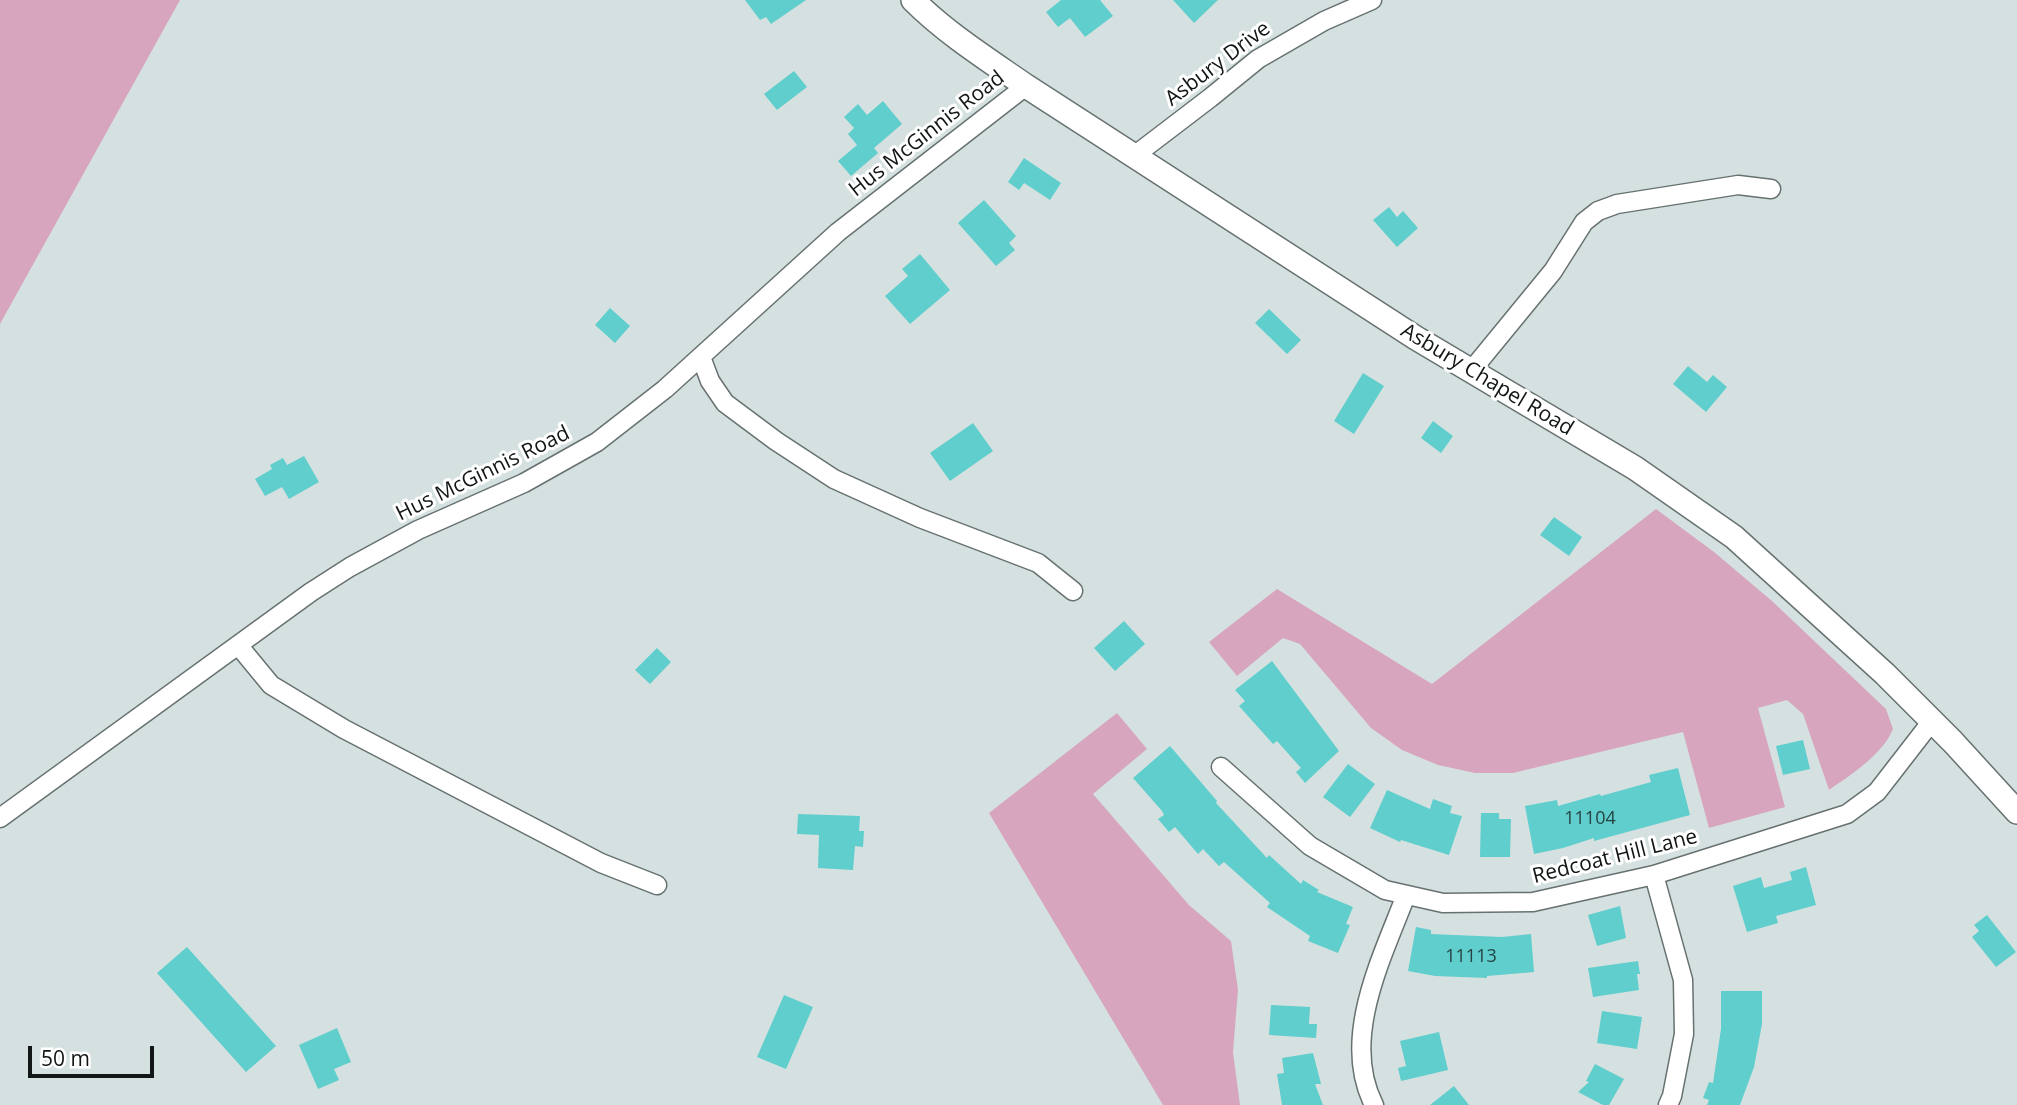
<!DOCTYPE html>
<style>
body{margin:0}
#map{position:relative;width:2017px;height:1105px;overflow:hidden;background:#d5e1e0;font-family:"Open Sans",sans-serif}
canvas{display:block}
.scale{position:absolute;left:28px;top:1046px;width:126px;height:32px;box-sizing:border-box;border:4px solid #121616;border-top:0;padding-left:9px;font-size:21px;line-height:24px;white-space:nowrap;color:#121616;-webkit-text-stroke:5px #fff;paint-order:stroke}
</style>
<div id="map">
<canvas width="2017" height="1105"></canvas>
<div class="scale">50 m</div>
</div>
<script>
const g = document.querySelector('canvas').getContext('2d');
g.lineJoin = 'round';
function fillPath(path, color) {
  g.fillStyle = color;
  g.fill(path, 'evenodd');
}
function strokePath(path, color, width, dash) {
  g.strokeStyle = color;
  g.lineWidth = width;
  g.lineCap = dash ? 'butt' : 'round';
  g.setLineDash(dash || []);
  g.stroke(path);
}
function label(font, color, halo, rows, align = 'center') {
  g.font = font + ' "Open Sans",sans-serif';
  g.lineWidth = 6;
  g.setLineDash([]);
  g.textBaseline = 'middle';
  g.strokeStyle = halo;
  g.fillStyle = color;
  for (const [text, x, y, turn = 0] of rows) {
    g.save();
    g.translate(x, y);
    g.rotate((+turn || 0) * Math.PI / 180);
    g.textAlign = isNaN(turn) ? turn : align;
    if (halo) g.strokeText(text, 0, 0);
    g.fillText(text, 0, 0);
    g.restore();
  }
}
fillPath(new Path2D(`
 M0,0H180L0,324Z
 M1656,509L1714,552L1772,601L1886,709L1893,729C1882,755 1852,774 1829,790L1803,714L1787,700L1758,708L1785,807L1709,828L1683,732L1513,773H1475L1438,765L1402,750L1371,728L1300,644L1283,638L1237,676L1209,642L1277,589L1432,684Z
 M1117,713L1147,749L1093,794L1189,905L1231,941L1238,990L1233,1052L1240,1105H1163L989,813Z`), '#d7a6be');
fillPath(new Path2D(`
 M745,0H806L771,24L766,17L760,20Z
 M1061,0H1100L1113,16L1085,37L1070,18L1058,27L1046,12Z
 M1173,0H1218L1194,23Z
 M794,71L807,87L777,110L764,94Z
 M883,101L902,124L874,148L878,153L851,176L838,161L857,145L848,134L854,128L844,117L858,104L867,115Z
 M1024,158L1061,183L1050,200L1024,183L1019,190L1008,182Z
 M984,200L1016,236L1009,243L1015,250L996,266L958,223Z
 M1389,207L1397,217L1403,211L1418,228L1397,247L1373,220Z
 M920,254L950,290L910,324L885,296L908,276L902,269Z
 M610,308L630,326L615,343L595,325Z
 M1269,309L1301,340L1287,354L1255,323Z
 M1688,366L1707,382L1713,375L1727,387L1706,412L1673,384Z
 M1363,373L1384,386L1354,434L1334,421Z
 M1433,421L1453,436L1441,453L1421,438Z
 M973,423L993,451L950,481L930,453Z
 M304,456L319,482L289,499L282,487L265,496L255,479L272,469L270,465L283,458L287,465Z
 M1554,517L1582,537L1569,556L1540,535Z
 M1124,621L1145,644L1115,671L1094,648Z
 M657,648L671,662L650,684L635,670Z
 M1272,661L1339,751L1305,783L1296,772L1301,768L1277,741L1273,744L1239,706L1245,701L1235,690Z
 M1803,740L1810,769L1783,775L1776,746Z
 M1170,746L1217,801L1216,803L1267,858L1269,855L1301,884L1303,880L1319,890L1317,892L1353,907L1346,924L1350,925L1338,953L1308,941L1310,936L1267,907L1270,903L1224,862L1219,866L1203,849L1198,854L1175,827L1169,832L1158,819L1164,815L1162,811L1133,778Z
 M1348,764L1375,784L1350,817L1323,797Z
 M1678,768L1690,815L1594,841V838L1563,848L1534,854L1525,806L1557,800L1558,806L1600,794L1601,796L1651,782L1649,775Z
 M1387,790L1430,809L1433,799L1452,806L1450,813L1462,816L1449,855L1401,840L1400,842L1370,828Z
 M1481,813H1499V819H1511L1510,857H1480Z
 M798,814L860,816L859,831H864L863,847L855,846L853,870L818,868L819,835L797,834Z
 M1806,867L1816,905L1776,916L1778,923L1747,932L1733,886L1761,877L1764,888L1792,880L1790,872Z
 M1620,906L1626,938L1597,946L1588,915Z
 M1987,915L2016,952L1996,967L1972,937L1979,931L1974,925Z
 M1416,927L1431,930V934L1502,937L1531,934L1534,972L1487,976V978L1435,976L1408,971Z
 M187,947L276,1046L246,1072L157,973Z
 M1638,961L1640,974H1637L1639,990L1593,997L1588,968Z
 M1721,991H1762V1024L1754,1067L1740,1105H1707L1709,1100L1703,1098L1709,1082L1713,1083L1721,1029Z
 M784,995L813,1007L786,1069L757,1057Z
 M1271,1005L1310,1007L1309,1024H1317L1316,1038L1269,1035Z
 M1602,1011L1642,1017L1637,1049L1597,1043Z
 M337,1028L351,1062L334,1069L339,1080L318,1089L299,1045Z
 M1439,1032L1448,1070L1401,1081L1398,1068L1406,1066L1400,1041Z
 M1313,1053L1321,1084H1315L1323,1105H1282L1277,1074L1284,1073L1282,1058Z
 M1595,1064L1624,1079L1609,1105H1603L1578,1092L1589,1082L1586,1081Z
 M1454,1086L1469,1105H1430Z`), '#5fcecc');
const minor = new Path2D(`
 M1134,156L1210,98L1258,59L1324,21L1372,0
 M701,357L710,381L725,403L776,441L834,479L920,518L1038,563L1073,591
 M1471,371L1553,271L1584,222L1598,211L1617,204L1738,185L1771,189
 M238,645L271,685L344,729L601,863L657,885
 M1221,767L1310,846L1385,890L1443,903L1533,902L1654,875L1847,814L1877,792L1932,721
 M0,818L311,592L350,567L418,530L524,483L597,442L665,389L838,232L1026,86
 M1654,875L1683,980L1684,1034L1672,1096L1668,1105
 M1374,1105C1340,1039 1382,958 1406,895`);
const major = new Path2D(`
 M913,0C946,33 987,59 1026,86L1416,338L1635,468L1734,537L1885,674L1953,742L2017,812`);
strokePath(minor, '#667170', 21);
strokePath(major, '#667170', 26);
strokePath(minor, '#fff', 18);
strokePath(major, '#fff', 23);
label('18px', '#254444', null, [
 ["11104",1590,819],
 ["11113",1471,957]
]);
label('21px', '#121616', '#fff', [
 ["Asbury Drive",1218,64,-37],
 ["Hus McGinnis Road",927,134,-38],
 ["Asbury Chapel Road",1487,380,31],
 ["Hus McGinnis Road",483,474,-26],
 ["Redcoat Hill Lane",1615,857,-14]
]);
</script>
